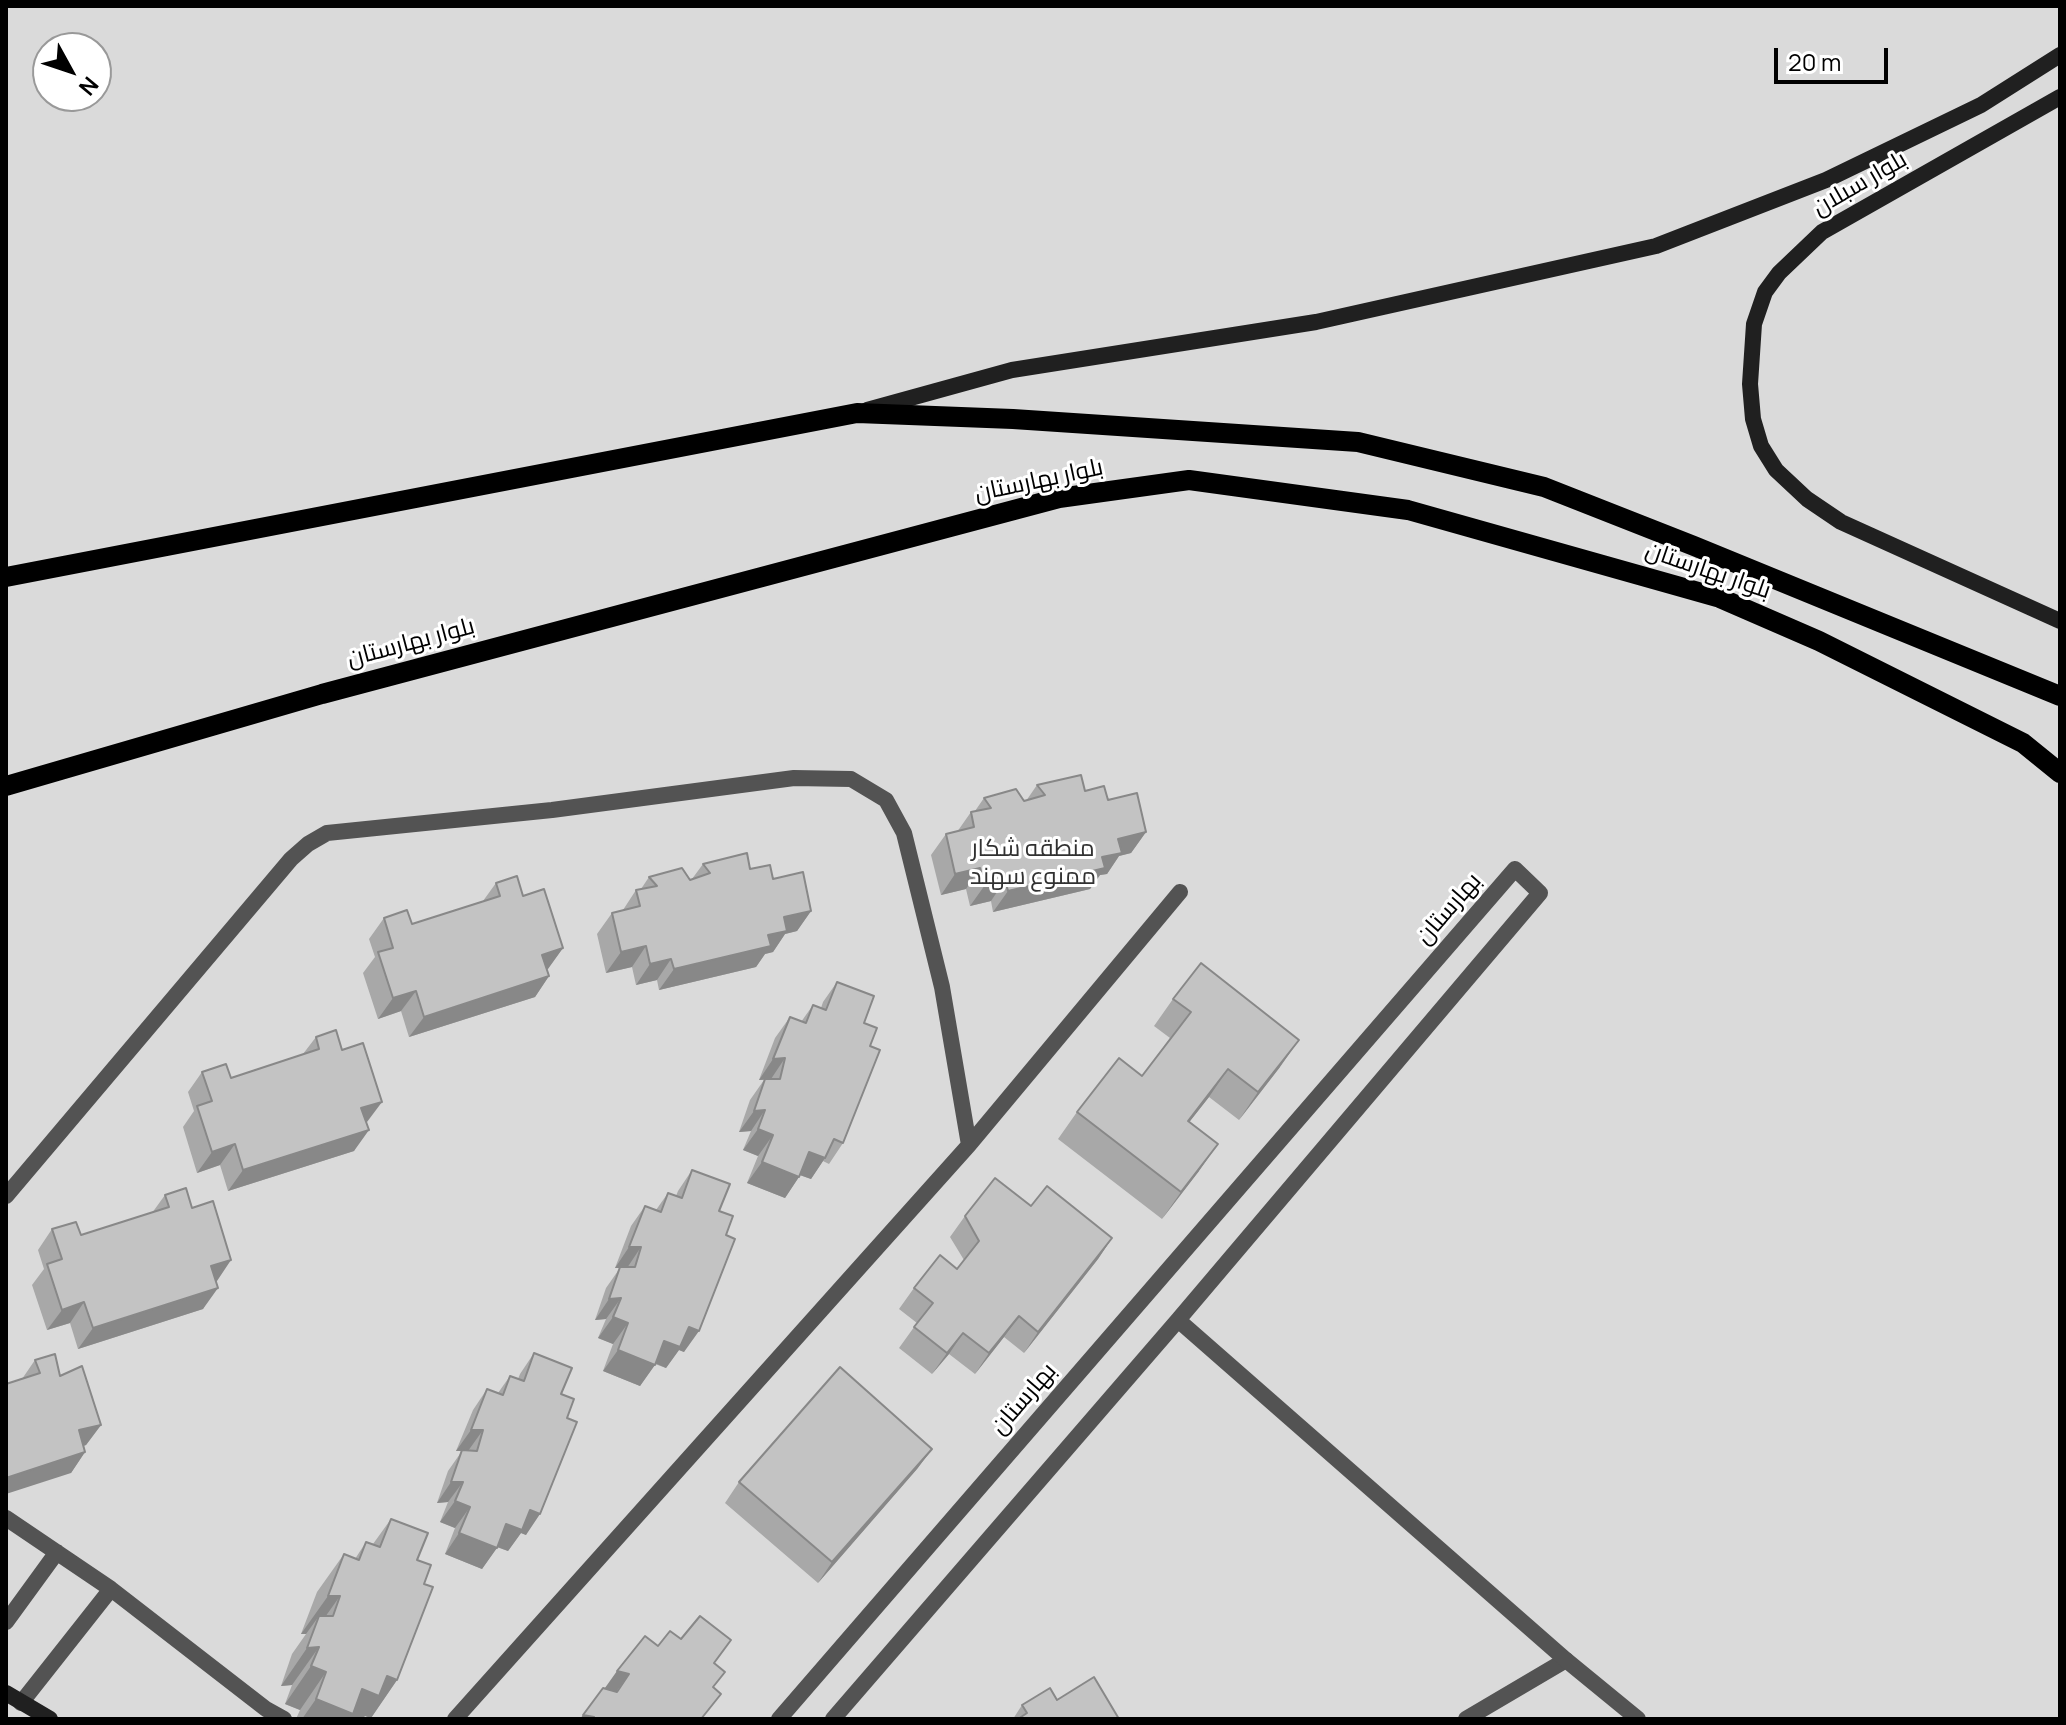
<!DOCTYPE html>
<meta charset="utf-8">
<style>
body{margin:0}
#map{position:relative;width:2066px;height:1725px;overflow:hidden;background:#fff;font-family:Manrope,sans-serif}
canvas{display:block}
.frame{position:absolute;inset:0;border:8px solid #000;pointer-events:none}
.north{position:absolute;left:32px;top:32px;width:80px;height:80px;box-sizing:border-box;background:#fff;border:2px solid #999;border-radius:50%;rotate:130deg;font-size:22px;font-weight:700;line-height:32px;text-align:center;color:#000}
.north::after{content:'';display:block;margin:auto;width:28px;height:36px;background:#000;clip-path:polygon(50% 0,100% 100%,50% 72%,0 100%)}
.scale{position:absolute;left:1774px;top:48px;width:114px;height:36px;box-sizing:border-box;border:4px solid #000;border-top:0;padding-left:10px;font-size:24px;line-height:28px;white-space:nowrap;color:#000;-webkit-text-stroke:6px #fff;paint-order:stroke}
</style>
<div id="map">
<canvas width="2066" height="1725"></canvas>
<div class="frame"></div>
<div class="north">N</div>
<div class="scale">20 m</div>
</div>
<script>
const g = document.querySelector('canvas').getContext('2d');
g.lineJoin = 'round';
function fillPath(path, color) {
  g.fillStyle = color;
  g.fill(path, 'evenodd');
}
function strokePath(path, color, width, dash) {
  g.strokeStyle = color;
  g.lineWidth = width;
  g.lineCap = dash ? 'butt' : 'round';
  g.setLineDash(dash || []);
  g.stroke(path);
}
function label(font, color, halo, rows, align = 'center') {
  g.font = font + ' Manrope,Cairo,sans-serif';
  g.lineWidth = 6;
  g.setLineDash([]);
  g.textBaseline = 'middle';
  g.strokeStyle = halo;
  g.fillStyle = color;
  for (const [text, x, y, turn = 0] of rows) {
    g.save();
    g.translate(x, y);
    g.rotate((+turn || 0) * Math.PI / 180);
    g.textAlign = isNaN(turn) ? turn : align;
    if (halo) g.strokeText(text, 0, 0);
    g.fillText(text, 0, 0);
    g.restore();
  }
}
fillPath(new Path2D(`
 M6,6H2060V1719H6ZM48,48H96V96H48Z`), '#dadada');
const primary = new Path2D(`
 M6,577L857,413L1013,419L1358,442L1544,487L1694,546L2060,696
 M6,786L322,694L1059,498L1189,480L1408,510L1720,598L1819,641L2023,743L2060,773`);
strokePath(primary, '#dbdbdb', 24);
strokePath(new Path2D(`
 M1466,1719L1566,1660`), '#535353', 16);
strokePath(new Path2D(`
 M969,1145L1180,892
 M6,1196L291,859L308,844L327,833L552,810L794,778L851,779L886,800L904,833L942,987L969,1145L455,1719
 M1178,1320L1566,1660L1638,1719
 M6,1518L111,1589L266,1709L284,1719
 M6,1622L57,1552
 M21,1703L111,1589
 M779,1719L1515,869L1540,893L1178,1320L833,1719`), '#535353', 16);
strokePath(new Path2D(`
 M2060,97L1822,232L1779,273L1765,292L1754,324L1750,384L1753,419L1761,446L1776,470L1807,499L1841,522L2060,621
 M867,410L1012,370L1316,322L1656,246L1826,180L1981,105L2060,55
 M6,1693L50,1719`), '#202020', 16);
strokePath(primary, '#000', 20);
fillPath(new Path2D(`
 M1037,785L1085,791L1108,800L1146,832L1131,853L1119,856L1107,874L1100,875L1090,889L993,912L991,901L970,906L966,889L941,895L931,855L946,834L957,832L971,812L975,811L984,798L1024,801H1026Z
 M703,864L750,869L773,879L811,911L797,931L785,934L773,952L765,954L756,967L659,990L657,980L636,985L632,967L606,973L597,934L612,913L623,910L636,890L641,889L649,877L690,880L692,879Z
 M496,883L523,896L563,948L547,969L549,976L535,997L409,1037L401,1011L378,1019L363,973L375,957L369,939L384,918L412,924L483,901Z
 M837,982L864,1023L870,1046L843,1143L829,1164L823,1161L811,1179L800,1175L785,1198L747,1183L758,1156L743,1150L751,1131L739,1132L750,1100L764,1080H759L775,1038L790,1017L801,1022L813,1005L821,1008L823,1002Z
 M1173,999L1280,1067L1239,1120L1209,1097L1189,1122L1199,1171L1162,1219L1058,1139L1077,1112L1142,1076L1170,1038L1154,1026Z
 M316,1037L367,1122L354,1151L228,1191L220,1165L197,1173L183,1127L194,1111L188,1092L202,1072L231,1078L303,1054Z
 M692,1170L719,1211L684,1352L679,1350L666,1368L655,1364L640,1386L603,1371L613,1344L598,1338L606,1319L595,1320L606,1288L620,1268H615L631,1226L645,1206L656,1210L668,1193L676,1196L678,1191Z
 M165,1195L217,1281L203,1309L78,1349L70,1323L47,1330L32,1285L44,1269L38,1250L52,1229L81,1235L152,1213Z
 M1031,1206L1112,1238L1098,1259L1024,1353L1004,1337L975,1374L949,1354L932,1374L899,1348L917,1323L899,1309L914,1288L957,1269L964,1260L950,1237L965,1216Z
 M534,1353L561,1394L526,1535L521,1533L508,1551L497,1547L482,1569L445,1554L455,1528L440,1522L448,1502L437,1503L448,1471L462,1451H456L473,1410L487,1389L498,1393L510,1376L518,1379L520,1374Z
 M35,1360L60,1376L101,1425L86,1445L84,1446L85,1452L71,1473L22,1379Z
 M932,1449L917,1469L818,1583L725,1503L739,1482Z
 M391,1519L417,1560L424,1584L397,1680L371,1718L365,1716L362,1719H296L300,1710L285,1704L292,1685L281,1686L292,1654L306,1634H301L317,1592L344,1554L355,1559L366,1542L373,1544Z
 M1057,1700L1119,1719H1013L1022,1705Z`), '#a8a8a8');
fillPath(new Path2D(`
 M1146,832L1131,853L1119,856L1107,874L1100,875L1090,889L993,912L1008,891L1102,857L1118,839Z
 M980,868L966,889L941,895L955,874Z
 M1005,880L991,901L970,906L985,885Z
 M811,911L797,931L785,934L773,952L765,954L756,967L659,990L674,969L768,935L784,917Z
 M646,946L632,967L606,973L621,952Z
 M563,948L548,969L528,976L542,955Z
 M671,959L657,980L636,985L650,964Z
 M549,976L535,997L409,1037L424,1017Z
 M416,991L401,1011L378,1019L393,998Z
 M1299,1040L1280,1067L1239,1120L1258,1092Z
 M785,1058L771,1079L759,1080L773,1059Z
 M1228,1069L1209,1097L1169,1148L1188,1121Z
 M382,1102L367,1122L347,1129L361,1108Z
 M765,1110L751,1131L739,1132L754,1111Z
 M758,1129L773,1135L758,1156L743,1150Z
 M369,1130L354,1151L228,1191L243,1170Z
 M235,1144L220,1165L197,1173L212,1152Z
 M1218,1144L1199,1171L1162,1219L1181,1192Z
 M809,1152L825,1158L811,1179L794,1173Z
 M762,1162L799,1177L785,1198L747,1183Z
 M1112,1238L1098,1259L1024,1353L1038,1332Z
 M629,1247H641L627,1268H615Z
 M231,1260L217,1281L197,1287L211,1266Z
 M218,1288L203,1309L78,1349L93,1328Z
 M621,1298L606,1319L595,1320L609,1299Z
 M84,1302L70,1323L47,1330L62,1310Z
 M1019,1316L1004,1337L975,1374L989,1353Z
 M613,1317L628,1323L613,1344L598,1338Z
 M689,1327L699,1331L684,1352L679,1350L666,1368L650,1361L664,1341Z
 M963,1333L949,1354L932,1374L947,1353Z
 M618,1350L655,1365L640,1386L603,1371Z
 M101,1425L86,1445L64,1451L79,1430Z
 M471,1430H483L468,1451H456Z
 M932,1449L917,1469L818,1583L832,1562Z
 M85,1452L71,1473L6,1494V1478Z
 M451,1482H463L448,1502L437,1503Z
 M455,1501L470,1507L455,1528L440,1522Z
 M530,1510L540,1514L526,1535L521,1533L508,1551L492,1545L506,1524Z
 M459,1533L497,1548L482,1569L445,1554Z
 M328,1596H340L313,1634L319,1616L306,1634H301Z
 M319,1647L292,1685L281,1686L307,1648Z
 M311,1666L326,1672L300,1710L285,1704Z
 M617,1671L629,1674L602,1712L590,1709Z
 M387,1676L397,1680L371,1718L365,1716L362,1719H302L316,1699L362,1689Z
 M583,1715L594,1717L593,1719H580Z`), '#888');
const building = new Path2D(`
 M1081,775L1085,791L1104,786L1108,800L1137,793L1146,832L1118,839L1122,853L1102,857L1105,868L1008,891L1005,880L985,885L980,868L955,874L946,834L974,827L971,812L991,808L984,798L1016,789L1024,801L1045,795L1037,785Z
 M747,853L750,869L770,865L773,879L803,872L811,911L784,917L787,931L768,935L771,946L674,969L671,959L650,964L646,946L621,952L612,913L640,906L636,890L657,886L649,877L682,868L690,880L710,873L703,864Z
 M517,876L523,896L544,889L563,948L542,955L549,976L424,1017L416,991L393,998L378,952L393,948L384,918L407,910L412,924L500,896L496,883Z
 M1201,963L1299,1040L1258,1092L1228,1069L1188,1121L1218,1144L1181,1192L1077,1112L1119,1058L1142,1076L1191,1012L1173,999Z
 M837,982L874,996L864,1023L877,1028L870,1046L880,1050L843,1143L834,1139L825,1158L809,1152L799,1177L762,1162L773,1135L758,1129L765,1110L754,1111L765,1079H780L785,1058L773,1059L790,1017L806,1023L813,1005L826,1010Z
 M336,1030L342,1050L363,1043L382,1102L361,1108L369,1130L243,1170L235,1144L212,1152L197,1106L212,1101L202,1072L226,1064L231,1078L319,1049L316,1037Z
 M692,1170L730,1184L719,1211L733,1216L726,1235L735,1239L699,1331L689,1327L680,1347L664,1341L655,1365L618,1350L628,1323L613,1317L621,1298L609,1299L620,1267H635L641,1247H629L645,1206L661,1212L668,1193L682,1198Z
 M995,1178L1031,1206L1047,1186L1112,1238L1038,1332L1019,1316L989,1353L963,1333L947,1353L914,1327L933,1303L914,1288L940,1255L957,1269L979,1241L965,1216Z
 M186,1188L192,1208L213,1201L231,1260L211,1266L218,1288L93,1328L84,1302L62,1310L47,1264L62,1259L52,1229L76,1222L81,1235L169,1207L165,1195Z
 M534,1353L572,1368L561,1394L574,1399L567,1418L577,1422L540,1514L530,1510L522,1530L506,1524L497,1548L459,1533L470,1507L455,1501L463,1482H451L462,1450L477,1451L483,1430H471L487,1389L503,1395L510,1376L524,1381Z
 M55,1354L60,1376L82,1366L101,1425L79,1430L85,1452L6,1478V1384L40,1373L35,1360Z
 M840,1367L932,1449L832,1562L739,1482Z
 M391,1519L428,1533L417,1560L431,1565L424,1584L433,1587L397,1680L387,1676L379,1696L362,1689L353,1714L316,1699L326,1672L311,1666L319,1647L307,1648L319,1616H333L340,1596H328L344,1554L359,1560L366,1542L380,1547Z
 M700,1616L731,1640L714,1663L725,1672L713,1687L721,1694L701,1719H593L594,1717L583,1715L603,1688L617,1692L629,1674L617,1671L645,1636L658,1646L670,1631L681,1639Z
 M1094,1677L1119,1719H1018L1027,1713L1022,1705L1050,1688L1057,1700Z`);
fillPath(building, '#c3c3c3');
strokePath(building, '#888', 2);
label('24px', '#000', '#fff', [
 ["بلوار سبلان",1860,184,-30],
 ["بلوار بهارستان",1039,481,-12],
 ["بلوار بهارستان",1708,571,19],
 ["بلوار بهارستان",411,643,-15],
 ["بهارستان",1449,909,-49],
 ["بهارستان",1024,1399,-49]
]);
label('24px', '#313131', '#fff', [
 ["منطقه شکار",1033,849],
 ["ممنوع سهند",1033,877]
]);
</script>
